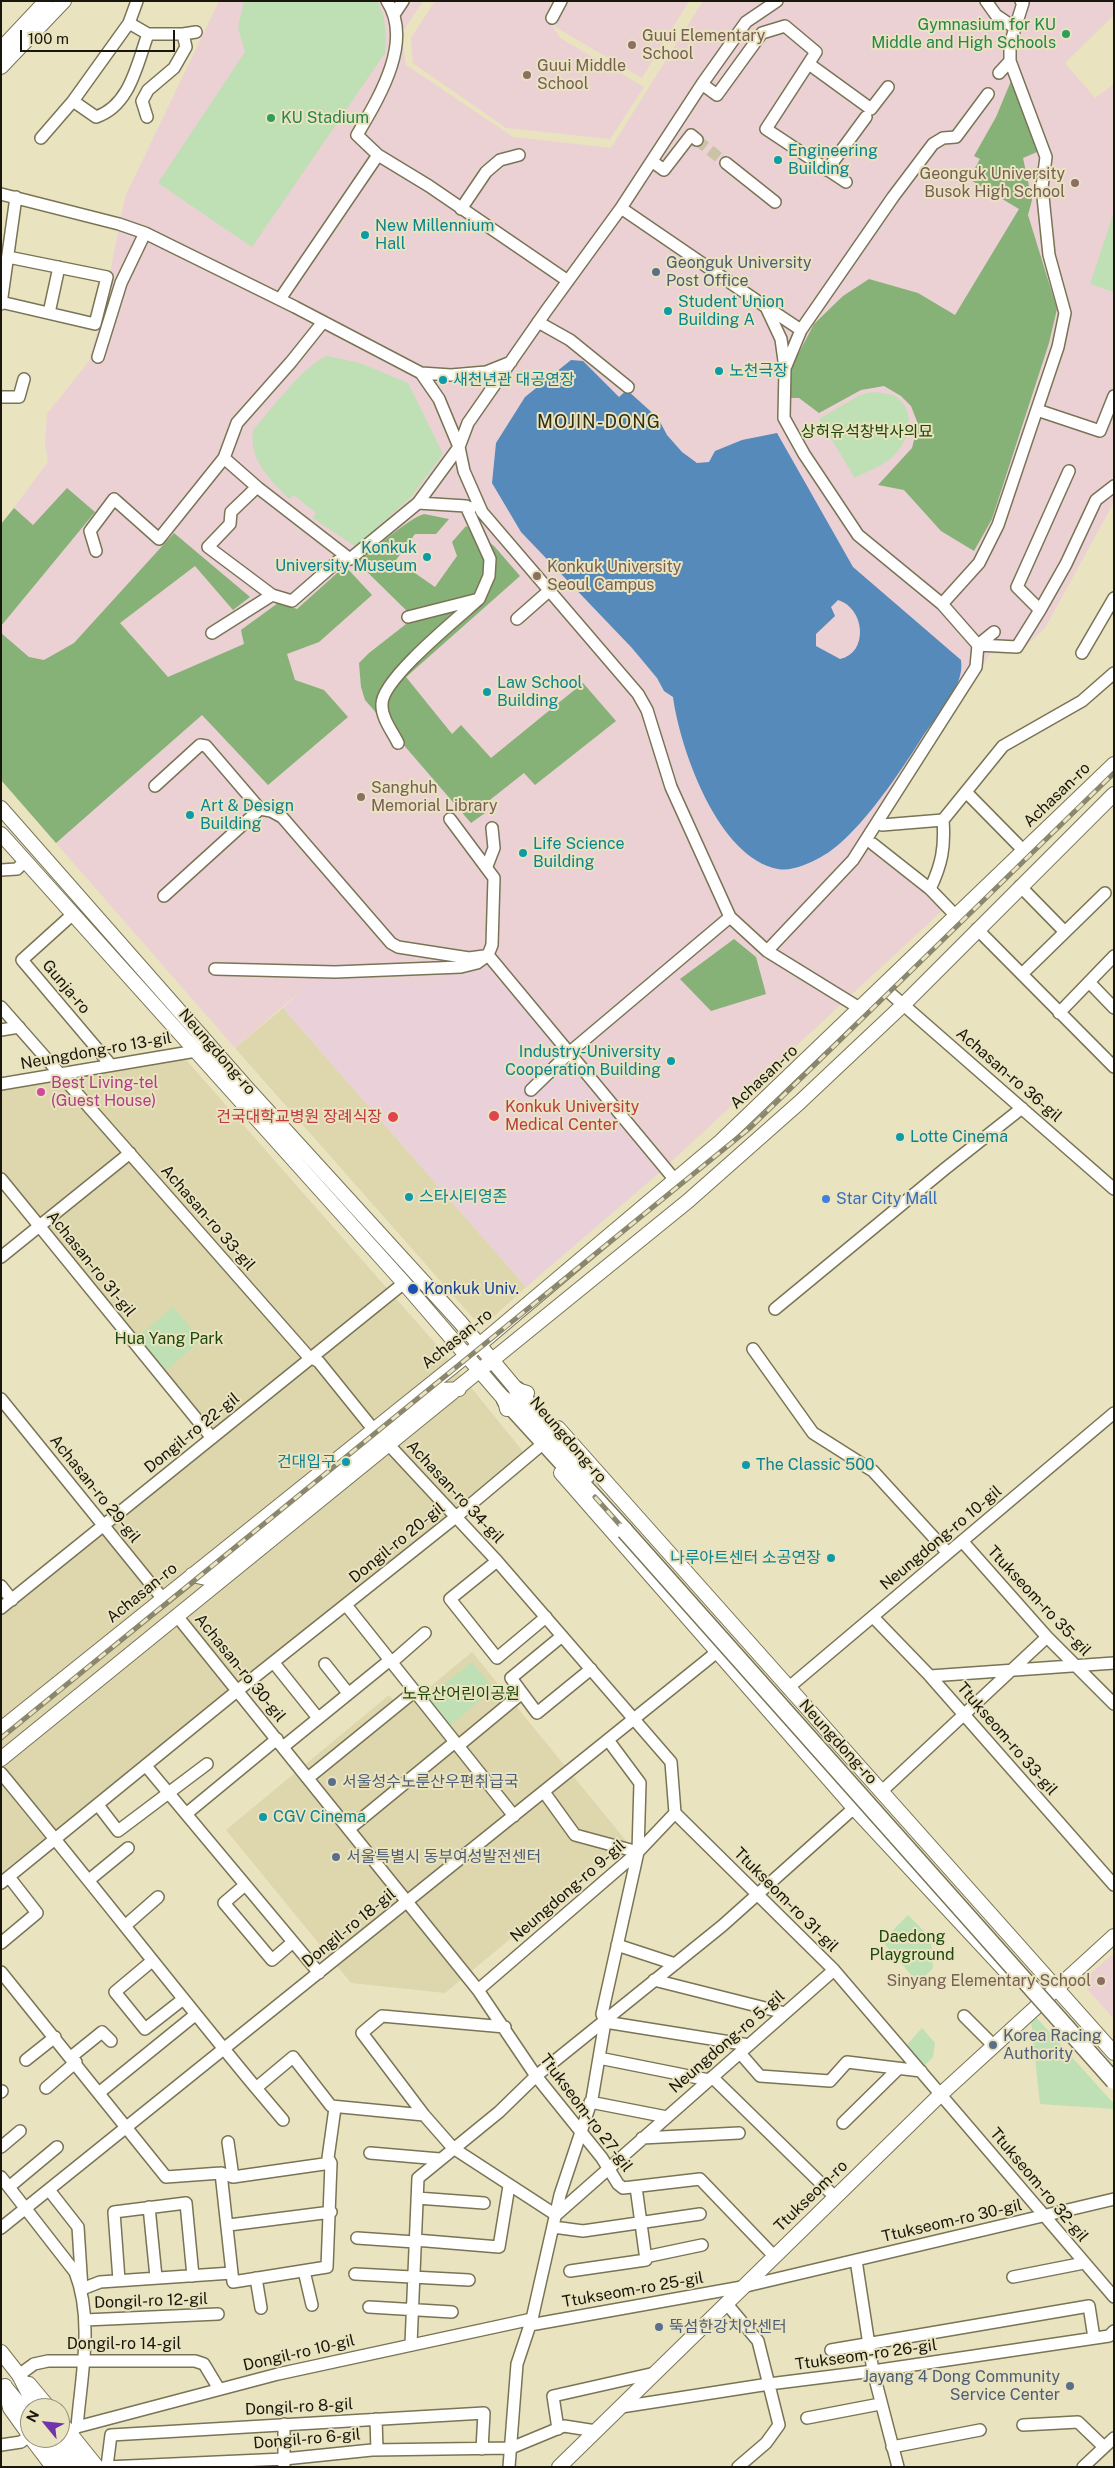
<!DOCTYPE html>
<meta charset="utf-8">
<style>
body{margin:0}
#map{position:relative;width:1115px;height:2468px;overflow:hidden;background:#e9e3c0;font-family:"Public Sans",sans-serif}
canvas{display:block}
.frame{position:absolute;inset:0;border:2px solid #19170b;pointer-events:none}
.north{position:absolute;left:20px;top:2398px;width:50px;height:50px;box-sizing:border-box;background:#e9e3c0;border:1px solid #969178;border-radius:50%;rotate:298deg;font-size:14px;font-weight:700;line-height:20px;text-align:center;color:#19170b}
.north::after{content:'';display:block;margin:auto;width:18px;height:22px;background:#7035ab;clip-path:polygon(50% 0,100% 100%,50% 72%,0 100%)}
.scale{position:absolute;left:20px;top:30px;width:155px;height:22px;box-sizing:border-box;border:2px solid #19170b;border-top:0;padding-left:6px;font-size:15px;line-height:18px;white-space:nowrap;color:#19170b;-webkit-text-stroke:4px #e9e3c0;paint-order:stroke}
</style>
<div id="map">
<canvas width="1115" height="2468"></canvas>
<div class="frame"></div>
<div class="north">N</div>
<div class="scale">100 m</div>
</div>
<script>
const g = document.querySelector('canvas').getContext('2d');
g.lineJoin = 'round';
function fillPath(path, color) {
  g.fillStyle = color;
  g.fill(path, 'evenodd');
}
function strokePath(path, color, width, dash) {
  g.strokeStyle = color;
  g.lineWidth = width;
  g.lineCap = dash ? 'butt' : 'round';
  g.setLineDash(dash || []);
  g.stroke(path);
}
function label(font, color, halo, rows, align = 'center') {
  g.font = font + ' "Public Sans","Noto Sans KR",sans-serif';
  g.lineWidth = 4;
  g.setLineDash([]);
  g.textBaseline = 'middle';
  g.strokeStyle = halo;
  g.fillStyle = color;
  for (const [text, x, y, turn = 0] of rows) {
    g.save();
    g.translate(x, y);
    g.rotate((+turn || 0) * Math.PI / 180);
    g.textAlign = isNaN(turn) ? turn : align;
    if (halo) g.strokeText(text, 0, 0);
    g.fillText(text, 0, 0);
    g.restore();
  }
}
fillPath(new Path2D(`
 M283,1008L526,1287L490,1320L474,1319L235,1048Z
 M180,1053L436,1344L525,1454L56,1839L1,1772V1609L216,1437L1,1178V1085Z
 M472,1652L627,1842L445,1993L351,1983L226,1830L389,1695L402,1710Z
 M1,1784L45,1838L1,1873Z`), '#ded7ad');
fillPath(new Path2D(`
 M219,1H423L401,34L406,65L513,137L611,148L703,1H1114V15L1065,63L1095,98L1114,84V502L1045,628L1018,653L990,654L869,841L870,850L926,890L945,908L659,1173L488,966L431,984L347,975L305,987L235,1048L1,780V525L48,462L45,443L47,414L89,361L102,314L125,197Z
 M435,1H552L546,14L560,38L644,87L610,139L506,128L413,63L411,38Z
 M568,1H689L642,78L554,26Z
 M1114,1953V2019L1087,1989L1090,1974Z`), '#ebd0d4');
fillPath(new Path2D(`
 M488,966L659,1173L526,1287L283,1008L305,987L327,977L347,975L431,984Z`), '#e9d0d9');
fillPath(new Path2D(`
 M244,1H377C387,18 386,35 385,53L252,247L158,183L245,52L238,28Z
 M1114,212V292L1090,284Z
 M327,356L360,363L408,383L443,454L412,496L357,546L353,545L313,518L316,513L294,495L289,499C270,479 249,461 253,430C269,412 306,363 327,356Z
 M873,392C882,393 892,393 899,399C918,417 907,446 889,460C879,467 866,472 855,478L819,419L860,395Z
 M173,1307L201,1340L164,1372L136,1338Z
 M472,1662L494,1689L449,1726L427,1698Z
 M908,1915L931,1938L933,1968L918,1983L882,1941Z
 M1035,2016L1114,2104V2109L1040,2104L1031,2020Z
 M922,2028L935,2043L933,2057L922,2068L905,2047Z`), '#bfe0b4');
fillPath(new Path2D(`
 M1011,81L1037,152L1023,158L1032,200L1028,215L1057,309L1049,343L992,519L974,551L941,531L904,490L878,485L912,448L918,424L911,406L901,396L884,386L861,390L819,413L799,398H789L790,370L814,324L843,296L869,279L918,293L955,315L1019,209L969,179L980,159L974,156L996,117Z
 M67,488L95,512L1,626V524L14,508L33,525Z
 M424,514L449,519L436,534H415L396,560L435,587L457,556L452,542L466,526L494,546L520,576L406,677L452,734L461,725L491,758L583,683L616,721L535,785L524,773L481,807L485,813L471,823L365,700L361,687L359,663L369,653L410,621L409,613L357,562C371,551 411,517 424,514Z
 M174,533L250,597L233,610L195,566L120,623L168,677L244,644L241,630L278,603L297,609L345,566L372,595L319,642L287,654L295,680L324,690L348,717L268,785L202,715L56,843L1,780V633L29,657L44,660L74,643Z
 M734,939L756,957L766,994L711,1011L680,979Z`), '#86b177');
fillPath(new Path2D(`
 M571,360L583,361L619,397L627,390L658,418L667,435L682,452L697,463L709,462L715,451L742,440L777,433L853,567L961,660C965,687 937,715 923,736C901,771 857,838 821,857C810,863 791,872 778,869C718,858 680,749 673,697L664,691L657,678L632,648L521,532L492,483L496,443L525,397ZM838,600C865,608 869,653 840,659L816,646V634L835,616L831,607Z`), '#558abb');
strokePath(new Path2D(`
 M697,140L726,163`), '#cac4a5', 11, [11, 5.5]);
const minor = new Path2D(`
 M387,1C414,42 378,99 357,135L378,155L429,186L568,281
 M986,1L996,15L1015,28
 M395,13L403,1
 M552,18L561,1
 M129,23L148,34H183
 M809,64L871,109L888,87
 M999,73L1010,61
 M702,84L717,95L762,33L785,26L816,52L766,129L846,182
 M73,101L96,117C130,106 137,64 148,34
 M147,117L142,101L148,90L174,68L186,47L183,34L196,32
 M41,138L73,101L129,23L137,1
 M653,162L664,170L691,135L697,140
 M726,163L775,202
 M827,170L866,117
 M1,194L119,224L145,233L295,307L421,373L451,375L486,372L511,362
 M461,209L486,172L500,160L519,155
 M280,299L378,155
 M1,302L95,324L107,277L8,257
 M1,304L16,197
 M768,308L801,330L893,197L933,144L943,138L956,137L988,94
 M49,313L59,267
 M538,322L570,340L628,387
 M98,357L121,283L145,233
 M786,366L801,330
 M421,373L439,399L459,447L468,423L546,311L621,208
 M1,397H19L24,379
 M1037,410L1100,431L1114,396
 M459,447L464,471L482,512L638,694L647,710L671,787L730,917L767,951L853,860L976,667L978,645L942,604L858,535L804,454L784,418L785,368L781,339L766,307L621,208L702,84L746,22L777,1
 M459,447L418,503L466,506
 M224,458L257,487
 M1069,471L1017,587L1040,610L1066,564L1096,500L1114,486
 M471,508L466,506L490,559L489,576L479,599
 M96,551L90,531L114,499L159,539L224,458L237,423L291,362L323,322
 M350,559L338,561L292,601L272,595L208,547L230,524L231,512L257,487L350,559L418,503
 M942,604L979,563L998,525L1058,347L1065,313L1049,255L1042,187L1046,157L1010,61V44L1023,3L1021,1
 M517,619L550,590
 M212,633L272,595
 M978,645L1017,647L1040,610
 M978,645L994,632
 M1082,653L1114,598
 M398,743C392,731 381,717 382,704C382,679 458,618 479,599L408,617
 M155,786L200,745L206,746L260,809
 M966,792L1024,851
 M882,825L943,820
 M873,844L930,889
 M487,866L494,848L492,828
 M1,870L17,869L25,861
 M1020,886L1065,932
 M164,896L260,809L271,811L282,817L391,943L398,947L469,958L484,956
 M73,914L22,960L110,1064
 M956,916L930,889C942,864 945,847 943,820L1003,746L1082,701L1114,673
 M977,929L1114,1067
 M767,951L861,1009
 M488,955L675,1180
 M215,969L335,972L461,967L477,963L488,955L492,945L494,878L450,819
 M1022,974L1105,893
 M1089,982L1114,1008
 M883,987L1114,1189
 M1,1007L307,1355L319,1362L373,1429
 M1059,1013L1114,956
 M1,1030L19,1027
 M1,1084L196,1051
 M531,1090L570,1052L730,917
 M1,1179L212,1438
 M1,1257L130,1153
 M775,1309L946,1168L1022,1108
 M753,1349L813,1433L873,1471L948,1553
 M1,1399L163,1599
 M389,1445L497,1561L671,1762L675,1813L834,1970L1114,2297
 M962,1541L1047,1637L1114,1704
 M497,1561L450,1599L497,1658L546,1617
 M1,1586L12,1600
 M346,1605L514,1816
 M1,1608L404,1283
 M177,1616L478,1990L536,2076L602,2158L618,2184L623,2188L700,2179L774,2256
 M873,1617L930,1676L1114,1885
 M562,1636L511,1678L537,1713L591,1669
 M392,1662L425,1633
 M274,1663L318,1718
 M325,1664L348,1693
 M930,1676L1114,1663
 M788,1688L1114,1413
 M458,1746L522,1693
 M283,1747L390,1660
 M146,1766L319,1973
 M1,1773C87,1877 170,1984 256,2088L293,2057L331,2106L424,2115
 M308,1778L415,1691
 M882,1791L1047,1637
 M544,1792L575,1835L638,1852
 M98,1805L118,1831L207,1764
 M186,1814L277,1739
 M349,1829L455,1742
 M89,1880L128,1848
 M1,1883L237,1691L457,1516L539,1447
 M245,1885L224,1903L272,1960L293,1942
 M126,1925L158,1897
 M1,1943L37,1913L9,1877
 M617,1945L675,1964
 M152,1961L115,1992L145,2029L182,2000
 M1,1972L166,2177L221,2173L233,2177L331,2163L328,2158L335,2108
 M654,1980L785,2013
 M478,1990L638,1852L675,1813
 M964,2016L993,2045
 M605,2022L749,2045
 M505,2027L382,2016L362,2033L424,2115L453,2148L556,2215L834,1970
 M740,2053L760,2076L830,2081L847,2062L921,2071
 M71,2057L102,2032L111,2041
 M599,2058L709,2080
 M26,2060L55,2037
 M712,2077L835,2197
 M46,2088L76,2062
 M256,2088L283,2120
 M1,2092L2,2091
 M100,2092L195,2015
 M590,2102L667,2117
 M843,2123L898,2069
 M642,2138L739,2133
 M228,2142L233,2177
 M1,2147L20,2131
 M370,2153L440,2159
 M221,2173L233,2282L327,2267L331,2163
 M1,2177L75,2272C94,2320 81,2377 77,2427L73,2430
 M9,2187L57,2147
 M49,2190L78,2227L82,2289L100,2282L232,2273
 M417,2198L484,2203
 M149,2207L156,2277
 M229,2225L331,2212
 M553,2227L583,2231L700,2214
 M1,2228L717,1652
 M357,2238L415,2242
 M415,2240L499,2247L509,2186
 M645,2257L702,2245
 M856,2260L873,2371L898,2467
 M304,2271L312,2305
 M570,2271L646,2260L636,2187
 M355,2274L469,2280
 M1013,2277L1084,2263
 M256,2278L261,2308
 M119,2280L114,2212L186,2203L193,2276
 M726,2303L758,2341L779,2425L766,2443L738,2467
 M369,2307L452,2312
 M85,2320L218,2314
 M530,2325L742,2287L1114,2199
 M411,2344L418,2178L499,2112L536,2076L722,1926L854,1808
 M831,2350L1089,2306L1094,2338
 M19,2375L34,2364L48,2361H195L204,2364L219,2389
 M621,2407L769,2384L873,2371L1109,2336L1114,2331
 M807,2418L880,2404
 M376,2419L377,2450
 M284,2424V2465
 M1023,2425L1078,2422L1104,2447
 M77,2427L278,2374L532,2319
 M558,2429L553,2396L655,2373
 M1,2445L21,2442L29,2436
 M892,2447L980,2430
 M107,2466L111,2435L484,2413L482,2449
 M106,2467L284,2459L372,2450L511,2448L564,2426L596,2431
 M509,2467L517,2364L532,2319L560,2195L592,2099L605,2022L602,2014L638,1852L640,1783L608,1740
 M1083,2467L1114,2438`);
const major = new Path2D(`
 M1,49L46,1
 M1,67L64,1
 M1,808L247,1088L460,1322L517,1390L527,1393
 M1,834L404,1283L497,1391L505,1400L507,1409
 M558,1428L1114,2053
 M561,1473L854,1808L1013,1979
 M192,1575L206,1578L441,1390L459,1389
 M1,1729L466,1356L721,1141L1114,764
 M1,1759L688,1201L800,1102L903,1005L1114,794
 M1,2352L19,2375L36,2408
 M29,2384L49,2408
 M5,2386L10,2408L30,2436
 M6,2388L30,2417
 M60,2421L97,2467
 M31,2438L53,2467
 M47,2438L69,2467
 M59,2438L82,2467
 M559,2467L940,2095L1114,1936`);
const highway = new Path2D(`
 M517,1390L587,1475
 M505,1400L625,1531`);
strokePath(minor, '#797455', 14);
strokePath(major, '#797455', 16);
strokePath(highway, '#797455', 19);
strokePath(minor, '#fff', 11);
strokePath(major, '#fff', 14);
strokePath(highway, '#fff', 16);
const rail = new Path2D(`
 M595,1497L1114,2078
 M1,1738L751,1127L1114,773`);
strokePath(rail, '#8b876e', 5);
strokePath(rail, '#e9e3c0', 3, [9]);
const highwayBridge = new Path2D(`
 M625,1531L1114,2081`);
strokePath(highwayBridge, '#797455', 19, []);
strokePath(highwayBridge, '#fff', 16);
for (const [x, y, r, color] of [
 [1066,34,5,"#2e9e5b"],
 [632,45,5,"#8d6e63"],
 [527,75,5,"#8d6e63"],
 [271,118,5,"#2e9e5b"],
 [778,160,5,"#0f9aa8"],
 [1075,183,5,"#8d6e63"],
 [365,235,5,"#0f9aa8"],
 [656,272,5,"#5c6f8a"],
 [668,311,5,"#0f9aa8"],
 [719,371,5,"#0f9aa8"],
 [443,380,5,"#0f9aa8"],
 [427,557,5,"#0f9aa8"],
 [537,576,5,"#8d6e63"],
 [487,692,5,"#0f9aa8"],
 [361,797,5,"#8d6e63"],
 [190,815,5,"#0f9aa8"],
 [523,853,5,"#0f9aa8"],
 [671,1061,5,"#0f9aa8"],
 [41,1092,5,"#d1479c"],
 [494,1116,6,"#e0444e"],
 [393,1117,6,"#e0444e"],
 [900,1137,5,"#0f9aa8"],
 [409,1197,5,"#0f9aa8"],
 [826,1199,5,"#3f7fe0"],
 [413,1289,6,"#1a4fb4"],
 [346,1462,5,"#0f9aa8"],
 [746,1465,5,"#0f9aa8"],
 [831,1558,5,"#0f9aa8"],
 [332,1782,5,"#5c6f8a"],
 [263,1817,5,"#0f9aa8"],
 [336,1857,5,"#5c6f8a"],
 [1101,1981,5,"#8d6e63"],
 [993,2045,5,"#5c6f8a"],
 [659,2327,5,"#5c6f8a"],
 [1070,2386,5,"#5c6f8a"]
]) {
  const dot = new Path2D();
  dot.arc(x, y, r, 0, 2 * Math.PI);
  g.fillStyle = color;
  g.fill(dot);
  strokePath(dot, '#e9e3c0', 2);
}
label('16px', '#27864d', '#e9e3c0', [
 ["Gymnasium for KU",1056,25],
 ["Middle and High Schools",1056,43],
 ["KU Stadium",281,118,"left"]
], 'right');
label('16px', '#785e54', '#e9e3c0', [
 ["Guui Elementary",642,36],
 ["School",642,54],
 ["Guui Middle",537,66],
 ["School",537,84],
 ["Geonguk University",1065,174,"right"],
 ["Busok High School",1065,192,"right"],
 ["Konkuk University",547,567],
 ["Seoul Campus",547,585],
 ["Sanghuh",371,788],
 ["Memorial Library",371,806],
 ["Sinyang Elementary School",1091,1981,"right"]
], 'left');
label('16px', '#0d838f', '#e9e3c0', [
 ["Engineering",788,151],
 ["Building",788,169],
 ["New Millennium",375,226],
 ["Hall",375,244],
 ["Student Union",678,302],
 ["Building A",678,320],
 ["노천극장",729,371],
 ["새천년관 대공연장",453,380],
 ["Konkuk",417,548,"right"],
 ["University Museum",417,566,"right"],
 ["Law School",497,683],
 ["Building",497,701],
 ["Art & Design",200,806],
 ["Building",200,824],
 ["Life Science",533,844],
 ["Building",533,862],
 ["Industry-University",661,1052,"right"],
 ["Cooperation Building",661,1070,"right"],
 ["Lotte Cinema",910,1137],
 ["스타시티영존",419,1197],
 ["건대입구",336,1462,"right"],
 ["The Classic 500",756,1465],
 ["나루아트센터 소공연장",821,1558,"right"],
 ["CGV Cinema",273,1817]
], 'left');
label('16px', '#4e5e75', '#e9e3c0', [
 ["Geonguk University",666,263],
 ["Post Office",666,281],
 ["서울성수노룬산우편취급국",342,1782],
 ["서울특별시 동부여성발전센터",346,1857],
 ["Korea Racing",1003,2036],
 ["Authority",1003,2054],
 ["뚝섬한강치안센터",669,2327],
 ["Jayang 4 Dong Community",1060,2377,"right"],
 ["Service Center",1060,2395,"right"]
], 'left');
label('16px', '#1e470a', '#e9e3c0', [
 ["상허유석창박사의묘",867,432],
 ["Hua Yang Park",169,1339],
 ["노유산어린이공원",461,1694],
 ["Daedong",912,1937],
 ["Playground",912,1955]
]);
label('16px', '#19170b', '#e9e3c0', [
 ["Achasan-ro",1057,795,-44],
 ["Gunja-ro",66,987,50],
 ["Neungdong-ro 13-gil",96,1051,-10],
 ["Neungdong-ro",217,1052,49],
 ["Achasan-ro 36-gil",1009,1075,41],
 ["Achasan-ro",764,1077,-43],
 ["Achasan-ro 33-gil",208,1218,49],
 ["Achasan-ro 31-gil",91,1264,51],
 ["Achasan-ro",457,1339,-39],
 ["Dongil-ro 22-gil",192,1433,-39],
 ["Neungdong-ro",568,1440,49],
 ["Achasan-ro 29-gil",95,1489,51],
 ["Achasan-ro 34-gil",455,1492,47],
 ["Neungdong-ro 10-gil",941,1538,-40],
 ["Dongil-ro 20-gil",397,1543,-39],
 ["Achasan-ro",142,1593,-39],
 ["Ttukseom-ro 35-gil",1039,1601,47],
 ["Achasan-ro 30-gil",240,1668,51],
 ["Ttukseom-ro 33-gil",1007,1739,49],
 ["Neungdong-ro",838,1742,48],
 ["Neungdong-ro 9-gil",568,1891,-41],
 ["Ttukseom-ro 31-gil",786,1900,45],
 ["Dongil-ro 18-gil",349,1928,-39],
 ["Neungdong-ro 5-gil",727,2042,-41],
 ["Ttukseom-ro 27-gil",586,2113,53],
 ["Ttukseom-ro 32-gil",1039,2185,50],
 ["Ttukseom-ro",811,2196,-44],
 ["Ttukseom-ro 30-gil",952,2221,-13],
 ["Ttukseom-ro 25-gil",633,2290,-10],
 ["Dongil-ro 12-gil",151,2301,-2],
 ["Dongil-ro 14-gil",124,2344],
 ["Dongil-ro 10-gil",299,2353,-13],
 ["Ttukseom-ro 26-gil",866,2355,-8],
 ["Dongil-ro 8-gil",299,2407,-3],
 ["Dongil-ro 6-gil",307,2439,-5]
]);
label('16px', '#b23c85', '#e9e3c0', [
 ["Best Living-tel",51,1083],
 ["(Guest House)",51,1101]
], 'left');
label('16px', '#be3a42', '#e9e3c0', [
 ["Konkuk University",505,1107],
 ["Medical Center",505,1125],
 ["건국대학교병원 장례식장",382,1117,"right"]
], 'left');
label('16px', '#366cbe', '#e9e3c0', [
 ["Star City Mall",836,1199]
], 'left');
label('16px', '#164399', '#e9e3c0', [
 ["Konkuk Univ.",424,1289]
], 'left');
g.letterSpacing = '1px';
label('18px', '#332d10', '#e9e3c0', [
 ["MOJIN-DONG",599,422]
]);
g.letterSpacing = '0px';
</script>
